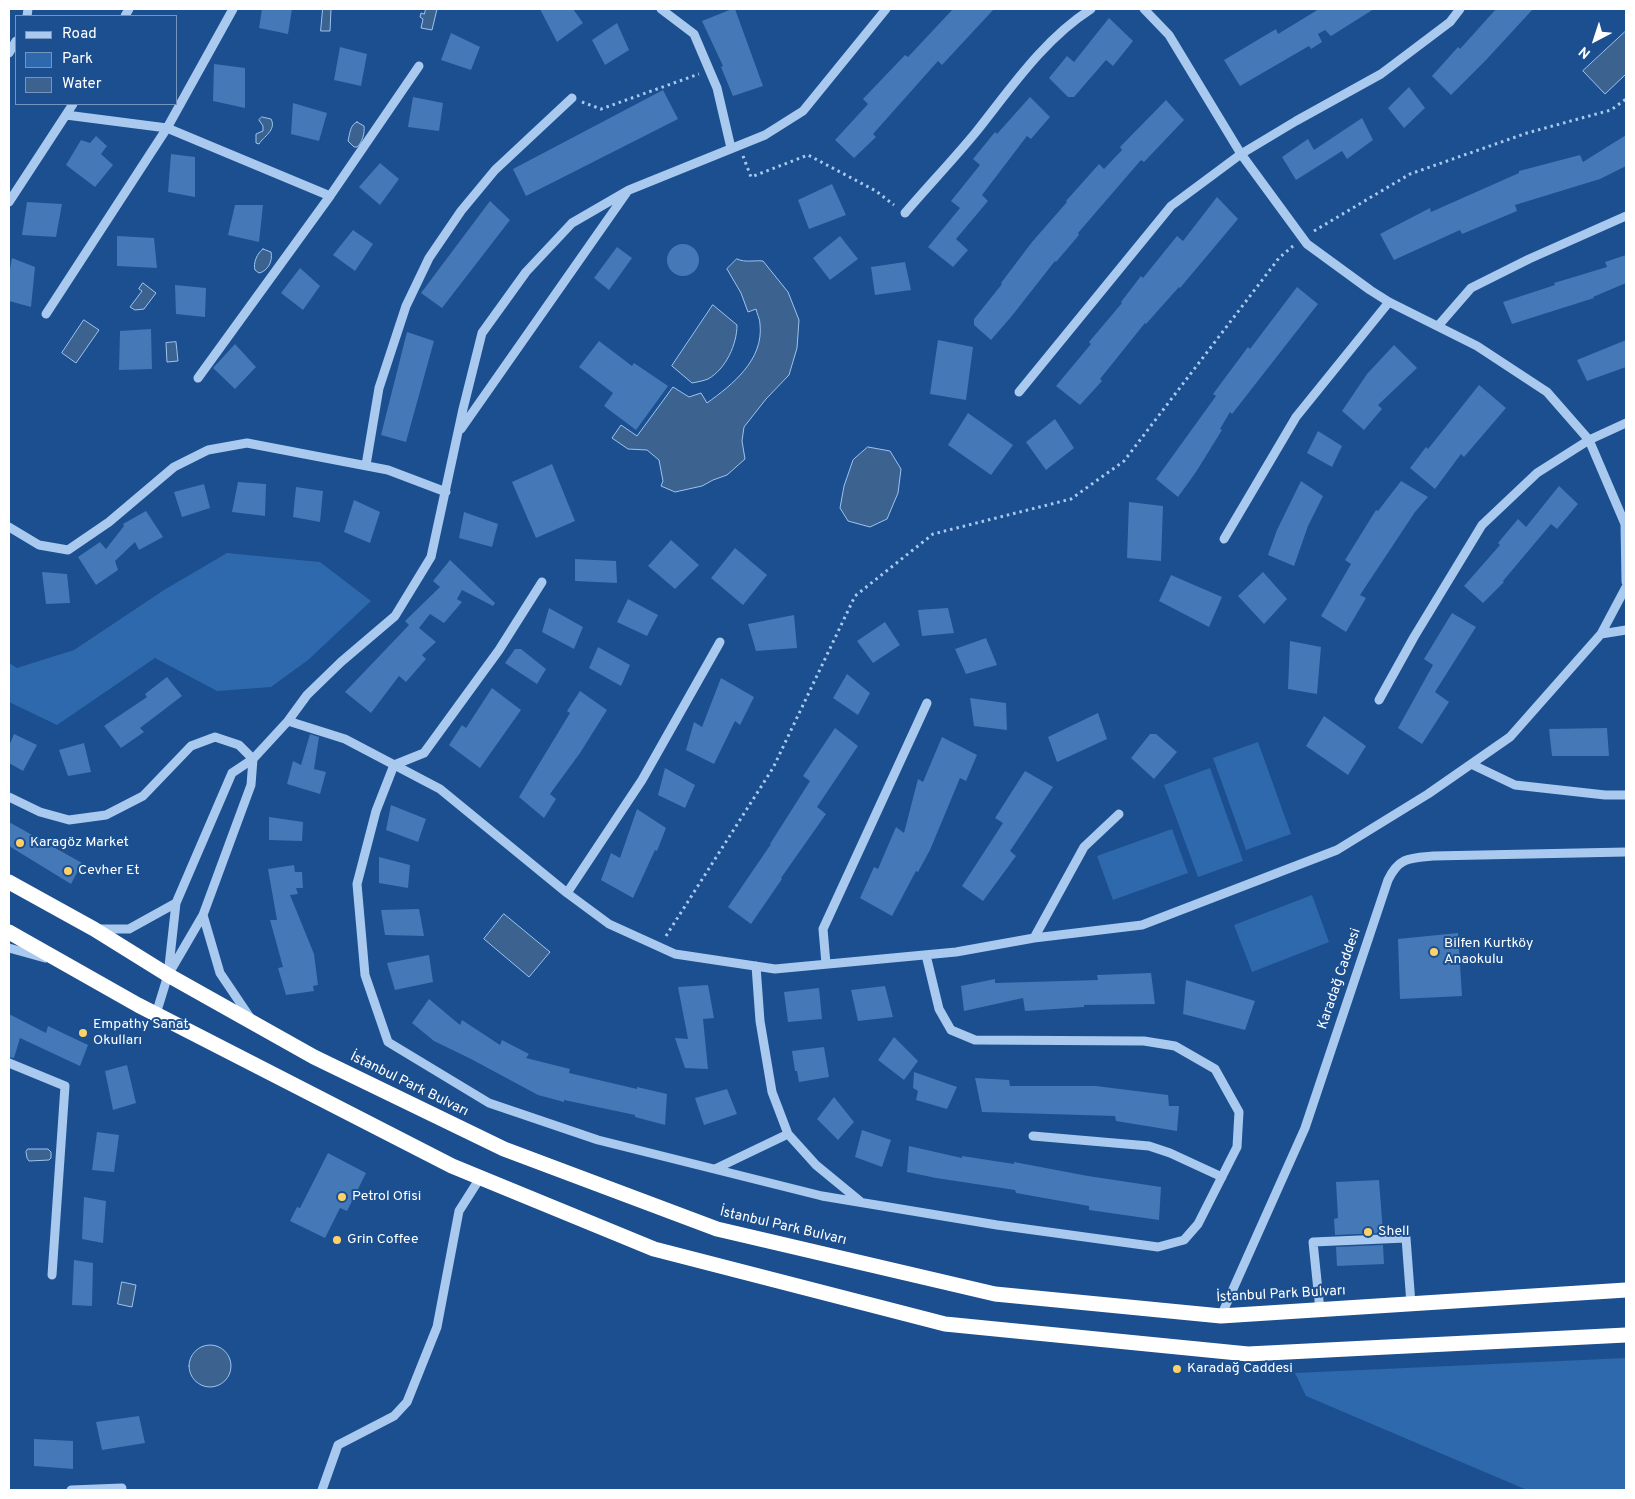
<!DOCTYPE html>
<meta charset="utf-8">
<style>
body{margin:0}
#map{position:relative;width:1635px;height:1499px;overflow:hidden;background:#1b4f8f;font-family:Overpass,sans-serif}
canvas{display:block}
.frame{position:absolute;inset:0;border:10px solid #fff;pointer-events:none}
.legend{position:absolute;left:15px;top:15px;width:162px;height:90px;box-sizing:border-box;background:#1b4f8f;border:1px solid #7695bc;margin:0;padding:6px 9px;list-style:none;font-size:15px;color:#fff}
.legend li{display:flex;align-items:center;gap:10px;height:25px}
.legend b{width:25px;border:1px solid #7695bc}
.north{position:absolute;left:1570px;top:15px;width:50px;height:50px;-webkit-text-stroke:4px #1b4f8f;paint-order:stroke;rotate:220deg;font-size:14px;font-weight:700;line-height:20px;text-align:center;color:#fff}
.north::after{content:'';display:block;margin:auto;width:18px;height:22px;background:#fff;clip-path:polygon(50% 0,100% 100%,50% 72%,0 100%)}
</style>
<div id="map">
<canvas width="1635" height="1499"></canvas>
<div class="frame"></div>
<ul class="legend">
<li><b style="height:6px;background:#a9c9ee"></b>Road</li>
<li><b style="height:14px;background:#2e69ad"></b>Park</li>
<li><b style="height:14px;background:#3c6290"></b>Water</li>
</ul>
<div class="north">N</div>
</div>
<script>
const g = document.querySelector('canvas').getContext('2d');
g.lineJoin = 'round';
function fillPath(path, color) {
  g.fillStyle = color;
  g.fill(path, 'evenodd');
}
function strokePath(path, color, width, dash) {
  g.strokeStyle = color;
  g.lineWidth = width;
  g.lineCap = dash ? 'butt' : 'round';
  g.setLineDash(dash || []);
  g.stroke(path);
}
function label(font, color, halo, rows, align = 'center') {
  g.font = font + ' Overpass,sans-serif';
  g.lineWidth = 4;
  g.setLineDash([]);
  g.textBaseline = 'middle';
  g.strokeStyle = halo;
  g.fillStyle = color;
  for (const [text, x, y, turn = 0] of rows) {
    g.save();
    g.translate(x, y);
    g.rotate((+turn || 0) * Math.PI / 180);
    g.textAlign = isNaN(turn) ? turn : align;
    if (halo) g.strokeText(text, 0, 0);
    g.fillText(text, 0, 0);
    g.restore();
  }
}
fillPath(new Path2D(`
 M227,553L320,562L371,601L308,660L271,687L217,691L155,658L57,725L9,702V663L17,668L74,650L164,590Z
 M1258,742L1291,834L1246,850L1213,758Z
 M1210,768L1243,861L1198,877L1164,785Z
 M1172,829L1188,873L1113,900L1097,856Z
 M1312,895L1329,942L1252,972L1234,925Z
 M1626,1358V1490H1527L1306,1396L1295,1373Z`), '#2e69ad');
const water = new Path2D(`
 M323,9H331L330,31H321Z
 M426,9H437L432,30L421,28L423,19L420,17L421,13L424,14Z
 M1626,31V74L1605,94L1583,71Z
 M262,117L271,119C277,130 263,137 259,144L256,143V134L263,131V126L259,120Z
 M357,122L364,126C365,133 362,143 357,147H354L348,141C350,133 350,125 357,122Z
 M263,249L271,252C273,261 268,271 259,273L255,270C253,263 257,253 263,249Z
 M737,259C746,263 754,260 763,261L788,292L799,320L797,348L789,375L766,399L744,427L742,441L745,459L727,475L713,480L702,486L675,492L661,486L663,481L659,460L647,450L628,449L612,438L621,425L637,436L673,387L689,397L701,393L707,403C732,385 764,360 760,324C760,319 757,314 756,309L748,312L741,293L727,269Z
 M143,283L156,293L144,309L135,310L130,307L142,291L139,289Z
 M713,305L737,325C737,344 726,369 708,379C703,381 697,382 692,383L672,366Z
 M84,320L99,330L76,363L62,353Z
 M176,342L178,361L167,362L166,343Z
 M868,447L890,451L901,469L898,493L887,519L870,527L848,521L840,508L844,486L853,460Z
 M504,914L550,952L529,977L484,939Z
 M28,1149H48L51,1152V1158L49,1160L29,1161L27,1158L26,1152Z
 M122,1282L136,1285L132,1307L118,1304Z
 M189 1366a21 21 0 1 1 42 0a21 21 0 1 1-42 0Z`);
fillPath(water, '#3c6290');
strokePath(water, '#9cc4f0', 1);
fillPath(new Path2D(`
 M262,9H292L288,34L259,28Z
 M540,9H573L583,23L557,42Z
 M732,9H735L763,86L733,96L721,67L723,66L702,21Z
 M953,9H994L942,65L938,61L873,134L876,137L854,158L835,140L868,104L863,99L905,55L908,57Z
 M1319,9H1374L1331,36L1325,30L1318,34L1322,42L1311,49L1309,46L1240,86L1224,60L1276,29L1278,34Z
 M1496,9H1533L1486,60L1451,95L1432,76L1458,47L1460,49Z
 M1109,18L1133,41L1113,66L1106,60L1074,97H1068L1049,78L1067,56L1074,62Z
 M617,23L629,50L605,65L592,40Z
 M451,33L480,47L471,70L441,60Z
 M340,47L367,54L361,86L334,80Z
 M214,64L245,68V108L213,101Z
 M1409,87L1425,108L1404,128L1388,108Z
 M663,90L678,119L526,196L513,169Z
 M413,97L443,103L439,131L408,127Z
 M1030,97L1050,117L1031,139L1027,136L982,195L988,201L956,239L968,250L953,267L928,247L960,208L951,201L980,165L973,159L995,132L997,134Z
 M1166,100L1184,120L1144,162L1141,160L1078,233L1079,235L1056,262L1055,261L1011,317L991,340L974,325V319L1002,284L1001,283L1032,242L1067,202L1066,201L1099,164L1104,169L1122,150L1120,147Z
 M293,103L327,113L319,141L291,134Z
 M1362,118L1373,140L1347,159L1342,151L1296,180L1282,157L1308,139L1314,150Z
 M1626,135V166L1600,179L1515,205L1517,211L1462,234L1460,230L1394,260L1380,234L1430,208L1431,212L1519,173V171L1580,155L1583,162Z
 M96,136L107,146L101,154L113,165L95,187L66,165L81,140L90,143Z
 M171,154L195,157V197L168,192Z
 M380,163L399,179L380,205L359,187Z
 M832,184L846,215L809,229L798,200Z
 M1217,197L1238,219L1180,288L1179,287L1146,324L1145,323L1100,379L1102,381L1080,405L1056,386L1091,344L1089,342L1122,303L1121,302L1141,276L1143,278L1177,236L1183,241Z
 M490,201L510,220L442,308L421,293Z
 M27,202L62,204L56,237L22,235Z
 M235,205H263L259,242L228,235Z
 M353,230L373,244L355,271L333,255Z
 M117,236L154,238L157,268L117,266Z
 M840,236L858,259L830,280L813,258Z
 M667 260a16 16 0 1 1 32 0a16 16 0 1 1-32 0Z
 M617,247L632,258L609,290L594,278Z
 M1626,255V283L1593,297L1594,298L1512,324L1503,302L1555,285L1554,283L1607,267L1605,262Z
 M12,258L35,267L31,307L9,301V274Z
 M905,262L911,290L875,295L871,267Z
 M300,268L320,286L303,310L281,293Z
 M175,285L206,288L205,317L176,314Z
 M1297,287L1318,304L1232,414L1230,412L1220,429L1222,430L1196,472L1178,497L1156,479L1216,396L1213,394L1248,347L1250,349Z
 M151,329L152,369L119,370L120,331Z
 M407,332L434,341L406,442L381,435Z
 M938,340L973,347L966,400L930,394Z
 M1626,340V367L1587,381L1577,360Z
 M599,341L632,366L634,363L668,386L636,430L604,406L613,393L579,367Z
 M235,344L256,367L235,389L213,368Z
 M1394,345L1417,368L1378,405L1382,409L1364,430L1342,411L1367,374Z
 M1479,385L1506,408L1464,457L1461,454L1435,489L1410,468L1426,447L1428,449Z
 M968,413L1013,445L991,475L948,445Z
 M1055,419L1074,448L1046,470L1026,442Z
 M1318,431L1342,446L1332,467L1307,453Z
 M552,464L575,521L536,538L512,482Z
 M1301,481L1323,496L1308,526L1294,566L1268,555L1277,530Z
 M1401,481L1428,497L1415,512L1360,595L1366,598L1346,632L1321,616L1351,564L1345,560L1376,510L1378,511Z
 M238,482L266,484L265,516L232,512Z
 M204,484L210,508L182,517L174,492Z
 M1559,486L1578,504L1557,529L1551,524L1503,581L1504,582L1483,603L1464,586L1500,545L1498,543L1518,519L1526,527Z
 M296,487L323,491L320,522L293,517Z
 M354,500L380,512L370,543L344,532Z
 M1129,502L1163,506L1161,561L1127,558Z
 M146,511L163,537L139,550L135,542L115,561L118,570L96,585L78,557L100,542L106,549L124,526L123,524Z
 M464,512L498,524L492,547L459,538Z
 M671,540L699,565L675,589L648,566Z
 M735,548L767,575L743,605L711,578Z
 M575,559L616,561L617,583L575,581Z
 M450,560L495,603L493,606L462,590L457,599L462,602L444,623L430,614L419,628L436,642L422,655L426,659L406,682L399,676L371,713L345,692L409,625L405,621L440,587L433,581Z
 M42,572L67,574L70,603L46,604Z
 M1263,572L1287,599L1264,624L1238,596Z
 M1171,575L1222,597L1209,627L1159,601Z
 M628,599L658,615L647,636L617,622Z
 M549,608L583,627L574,649L542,632Z
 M948,608L954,633L922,636L918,610Z
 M1452,613L1476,627L1435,692L1449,702L1422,744L1398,728L1433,665L1424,659Z
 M794,615L797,648L756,651L748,624Z
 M885,622L900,645L873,663L857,641Z
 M986,638L997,665L966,674L955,649Z
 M1290,641L1321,647L1317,694L1288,689Z
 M598,647L630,665L621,686L589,668Z
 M515,649H521L546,669L537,684L505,663Z
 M847,674L870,693L858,715L833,698Z
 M167,677L182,696L140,728L144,732L121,748L104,726L147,697L145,694Z
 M721,678L754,697L740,725L735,721L714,764L686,750L694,722L702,727Z
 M492,688L521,710L480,768L449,745L462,725L466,728Z
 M580,691L607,710L580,753L550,794L556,799L544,818L519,797L570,713L567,711Z
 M970,698L1006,703L1007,730L974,726Z
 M1098,713L1107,739L1057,762L1048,737Z
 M1324,716L1366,746L1348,775L1306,746Z
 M835,728L858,746L817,807L826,814L781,878L782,879L751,924L728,907L771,844H770L810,781L803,776Z
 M1607,728L1609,756H1552L1549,729Z
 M14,734L37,745L23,771L9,763V746Z
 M310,734L319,737L314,769L326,772L320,794L287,784L293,761L301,765Z
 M1150,734H1156L1177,752L1154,779L1131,758Z
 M942,737L977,755L966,781L960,778L930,850L918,872L916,871L892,916L860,898L874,867L878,869L896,827L904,833L918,779L923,782Z
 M84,743L91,772L68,776L59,750Z
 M665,768L695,785L685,808L658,795Z
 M1025,771L1053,787L1010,851L1016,856L983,901L962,886L1003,823L995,818Z
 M391,805L426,819L418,842L386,830Z
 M637,809L666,828L657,851L655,850L633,898L601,880L611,853L620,858Z
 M269,817L303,822L302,841L269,840Z
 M9,822L82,863L71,884L9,846Z
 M379,857L410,865L408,888L379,883Z
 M294,865L295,872H302L303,888H296L298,894L290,895L314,954L318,985L313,986L314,991L286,995L278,968L283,967L270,920H277L268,869Z
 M419,909L424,936L385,935L381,910Z
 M1458,933L1462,996L1400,999L1398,939Z
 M429,955L433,982L395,990L387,963Z
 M1151,973L1155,1004L1084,1005V1007L1025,1011L1023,998L964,1011L961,986L995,979V983L1098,980L1097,975Z
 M1186,980L1255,1001L1245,1030L1183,1014Z
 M708,985L714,1018L703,1019L708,1069L685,1068L675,1038L688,1039L678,987Z
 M885,986L893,1017L858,1021L851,990Z
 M819,988L822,1019L788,1022L784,992Z
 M429,999L460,1025L462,1020L500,1045L502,1040L529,1054L526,1058L570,1069L569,1073L637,1089V1087L667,1094L665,1125L635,1117V1115L564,1100V1102L538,1095L471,1059L434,1041L412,1023Z
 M9,1014L46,1033L48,1026L88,1045L80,1066L20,1038L14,1058L9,1057Z
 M894,1037L918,1061L904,1080L878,1060Z
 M824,1047L829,1077L799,1082L797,1071H795L792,1051Z
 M127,1065L136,1103L113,1110L105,1071Z
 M914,1072L957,1087L947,1109L916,1100L918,1091L913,1088Z
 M975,1078L1009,1080L1010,1086H1096L1168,1095L1169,1106H1179L1177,1131L1116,1121L1115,1116L982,1112Z
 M727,1089L737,1114L704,1125L695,1098Z
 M834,1097L854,1122L838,1140L817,1119Z
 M862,1130L891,1140L882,1167L855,1157Z
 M97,1132L119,1135L114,1172L92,1170Z
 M909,1146L962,1158V1156L1014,1164V1162L1088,1176L1161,1187L1159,1220L1089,1210V1206L1016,1193L1015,1190L936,1178L907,1172Z
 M328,1153L366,1173L347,1211L340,1208L325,1238L290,1221L297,1207L300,1208Z
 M1379,1180L1383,1233L1335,1235L1334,1219L1338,1218L1336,1182Z
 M84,1197L106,1201L103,1243L82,1239Z
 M1383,1245L1384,1264L1337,1266L1336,1247Z
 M74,1260L93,1263L92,1306L72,1305Z
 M139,1416L145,1443L102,1450L96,1422Z
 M34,1439L73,1441V1469L34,1466Z`), '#4478b7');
strokePath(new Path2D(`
 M582,102L601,109L699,74
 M743,156L751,177L808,155L876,191L894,205
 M1314,231L1410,174L1527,133L1611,110L1626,99
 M666,936L773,768L855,596L933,534L1071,499L1124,461L1279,258L1293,246`), '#a9c9ee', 3, [2.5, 4]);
strokePath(new Path2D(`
 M661,9L694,34L717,88L731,148
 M1144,9L1169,35L1241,154L1307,244L1370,290L1389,302L1477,346L1547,392L1589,440L1625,524L1626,582
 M27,16L28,9
 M125,16L129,9
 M9,53L16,41
 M66,115L167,128L330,196L198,378
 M330,196L419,66
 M9,202L73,104
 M905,213C928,186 953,160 976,132C1011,88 1043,40 1091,9
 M46,314L167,128L233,9
 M1438,326L1471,288L1529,259L1626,216
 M1019,392L1171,206L1241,154L1296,121L1381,74L1450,22L1460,9
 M461,429L627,192
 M366,465L379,388L406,306L429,258L461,211L495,170L572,98
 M9,527L39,545L68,550L109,522L174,467L208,450L247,443L388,470L446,492
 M1224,539L1296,417L1389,302
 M542,582L499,650L424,753L394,765L376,811L357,884L365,975L388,1042L489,1103L598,1140L822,1196L997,1225L1158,1247L1184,1240L1198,1224L1237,1147L1239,1112L1215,1069L1175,1046L1144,1041L975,1040L951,1030L939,1009L926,955
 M1601,634L1626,630
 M1379,700L1414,637L1482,525L1537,473L1589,440L1626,423
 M288,721L345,739L440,789L567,893L609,924L675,954L775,969L956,952L1034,938L1142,925L1337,850L1428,794L1510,737L1601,634L1626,587
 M1471,764L1515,785L1605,795H1626
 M9,797L40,812L69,820L106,815L143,796L191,746L215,737L239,745L253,759L251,785L203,915L168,975L156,1014
 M567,893L642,780L720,642
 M203,915L220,973L251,1019
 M98,929H129L176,903
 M1034,938L1084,847L1119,814
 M9,948L45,958
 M826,964L823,929L927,703
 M756,966L760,1021L772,1092L788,1134L816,1165L861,1202
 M168,975L176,903L232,773L253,759L288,721L307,695L341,662L395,616L431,557L463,409L482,333L526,272L572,223L629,190L765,135L803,111L886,9
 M9,1063L65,1086L52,1275
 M1033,1136L1149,1146L1170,1153L1222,1177
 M715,1169L788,1134
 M1320,1310L1313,1242L1406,1238L1411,1304
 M1221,1316L1305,1128L1388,880C1399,857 1410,858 1433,856L1626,852
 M71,1490L122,1488
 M322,1490L338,1445L394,1416L407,1402L437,1327L459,1211L480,1178`), '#a9c9ee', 9);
strokePath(new Path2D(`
 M9,882L94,929L168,975L314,1057L504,1149L717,1229L995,1294L1221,1316L1626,1290
 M9,932L138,1005L452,1166L654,1249L945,1324L1248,1354L1626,1335`), '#fff', 15);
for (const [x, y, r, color] of [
 [20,843,5,"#ffd166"],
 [68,871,5,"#ffd166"],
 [1434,952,5,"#ffd166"],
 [83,1033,5,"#ffd166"],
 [342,1197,5,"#ffd166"],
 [1368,1232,5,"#ffd166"],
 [337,1240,5,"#ffd166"],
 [1177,1369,5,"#ffd166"]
]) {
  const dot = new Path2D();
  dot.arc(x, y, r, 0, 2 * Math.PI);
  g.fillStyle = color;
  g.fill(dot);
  strokePath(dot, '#1b4f8f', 2);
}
label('14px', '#fff', '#1b4f8f', [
 ["Karagöz Market",30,843],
 ["Cevher Et",78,871],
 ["Bilfen Kurtköy",1444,944],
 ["Anaokulu",1444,960],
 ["Empathy Sanat",93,1025],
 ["Okulları",93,1041],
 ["Petrol Ofisi",352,1197],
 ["Shell",1378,1232],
 ["Grin Coffee",347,1240],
 ["Karadağ Caddesi",1187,1369]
], 'left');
label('14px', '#fff', '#1b4f8f', [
 ["Karadağ Caddesi",1340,979,-71],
 ["İstanbul Park Bulvarı",409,1085,26],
 ["İstanbul Park Bulvarı",783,1227,13],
 ["İstanbul Park Bulvarı",1281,1295,-3]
]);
</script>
